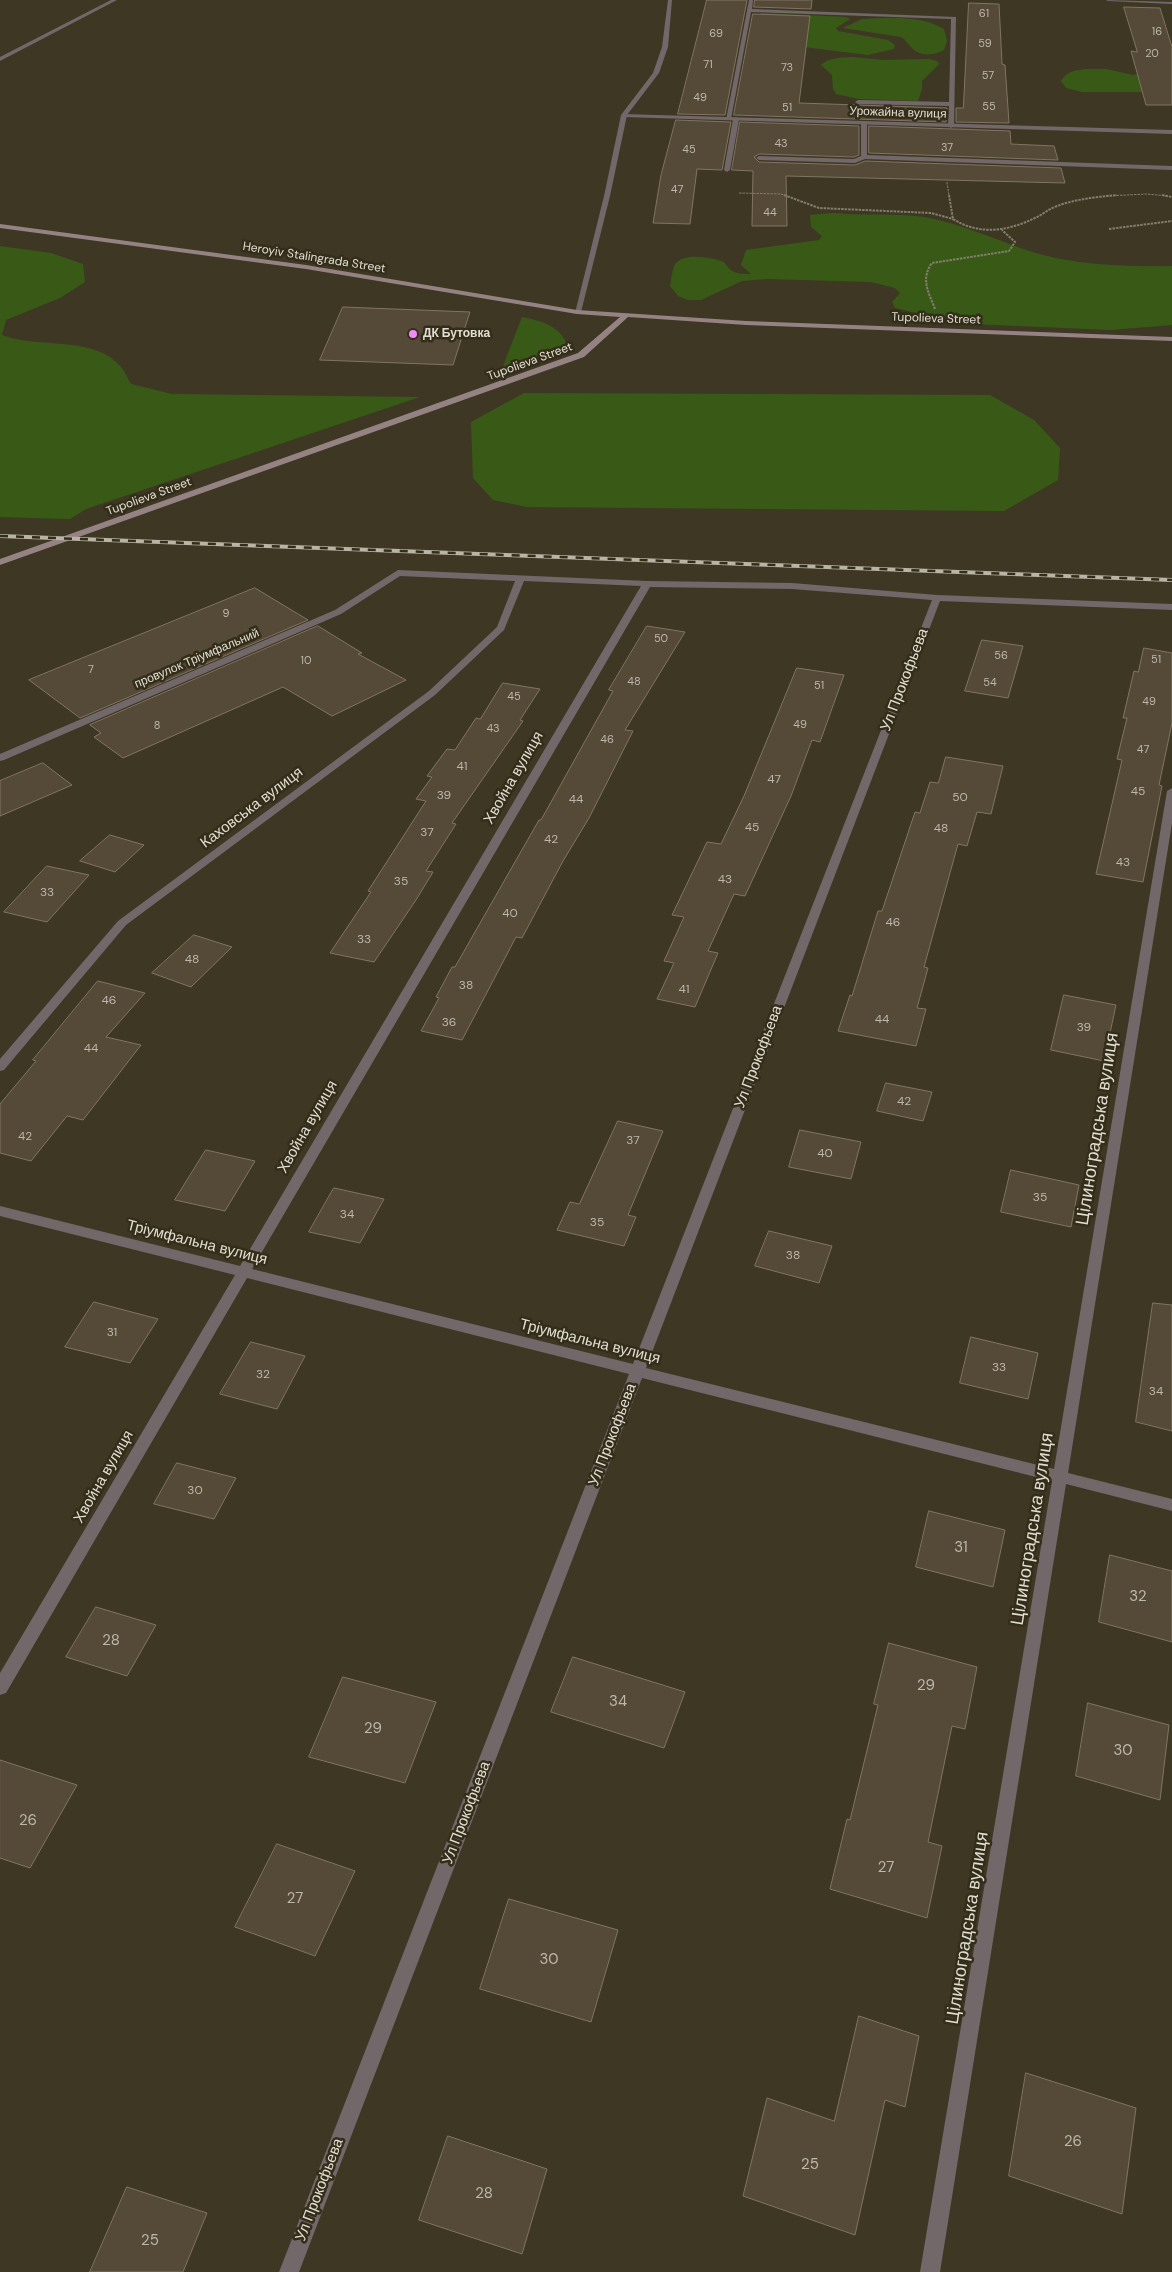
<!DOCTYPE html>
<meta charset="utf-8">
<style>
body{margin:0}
canvas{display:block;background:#3d3724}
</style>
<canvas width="1172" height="2272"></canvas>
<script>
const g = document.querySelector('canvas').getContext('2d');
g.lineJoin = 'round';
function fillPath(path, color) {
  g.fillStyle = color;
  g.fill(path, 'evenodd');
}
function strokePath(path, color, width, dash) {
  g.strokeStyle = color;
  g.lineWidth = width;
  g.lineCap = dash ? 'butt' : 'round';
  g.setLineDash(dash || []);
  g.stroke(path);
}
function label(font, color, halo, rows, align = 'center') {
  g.font = font + ' "DM Sans",sans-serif';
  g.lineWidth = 5;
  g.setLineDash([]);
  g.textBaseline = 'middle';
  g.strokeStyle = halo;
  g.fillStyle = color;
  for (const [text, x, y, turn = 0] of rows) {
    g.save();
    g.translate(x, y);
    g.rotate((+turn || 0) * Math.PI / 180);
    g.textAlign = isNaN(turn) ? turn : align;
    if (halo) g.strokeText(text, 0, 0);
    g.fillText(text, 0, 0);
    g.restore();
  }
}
fillPath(new Path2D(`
 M762,13L846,17L850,19L836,28L838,31L888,40L895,45L894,49L868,55L796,46L756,17Z
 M862,19C889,18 921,15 944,29L947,41L944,50C934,56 918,57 910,46C906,42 906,40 901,37L843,28Z
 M852,57L883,60L929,59L937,61L939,64L922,81V89L918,101L859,99L836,94L833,89L832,75L821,65C829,57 841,58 852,57Z
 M1085,69H1106L1133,75L1166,69L1172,92H1082L1066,88L1061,81C1067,71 1074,71 1085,69Z
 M833,213C861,216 889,213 916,216C958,221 996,241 1036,253C1075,265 1131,267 1172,266V325L1110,330L973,324L945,320L895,308L892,302L900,293L895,288L871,282L767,279L742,281L701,300H688L678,296L670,286C671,280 672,272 674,266C682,251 712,258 724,262C731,273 737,274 751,274L741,265L746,250L819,240L822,236L811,227L810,215Z
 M0,246L51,253L83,264L85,282L60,298L6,320L2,335C37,349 95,335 121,367C125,372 128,379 131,384L172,394L420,397L86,509L70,519L0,517Z
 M522,317C540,321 560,325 567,345C553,363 524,365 502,369Z
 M524,393L990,395L1034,420L1060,448L1058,480L1004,511L527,507L493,500L473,478L471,422Z`), '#395a17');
const building = new Path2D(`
 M707,0H747L725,115L678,114Z
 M755,0H812L811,9L754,7Z
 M969,3L999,4L1002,64L1005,65L1009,123L956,122V108H963Z
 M1124,7L1160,8L1172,47V105H1146L1131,51L1137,52Z
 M753,14L810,16L799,103L947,108L946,122L734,115Z
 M676,120L731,122L722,170L697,169L690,224L653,223L661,175Z
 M740,122L859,126V155L854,157L759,154L754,157L759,162L855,165L865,161L1061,168L1065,183L786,176L787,226H752L753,171L732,170Z
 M869,126L1010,131L1011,144L1054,146L1058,160L869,153Z
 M343,307L470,312L453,365L320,360Z
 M255,588L308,620L80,718L29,680Z
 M318,626L362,653L358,654L406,680L332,716L283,687L123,758L94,737L101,733L90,725Z
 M647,626L685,632L625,730L633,731L589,818L563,861L522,938L516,937L462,1040L421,1031L439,998L436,997L452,967H455L539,820H541L613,691L609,690Z
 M982,640L1023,646L1008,698L965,691Z
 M1144,648L1172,653V723L1159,785L1162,786L1143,882L1096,874L1122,760L1117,759L1127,718H1123L1134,671L1138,672Z
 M797,668L844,675L820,742L812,740L791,796L745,896L734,894L708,951L718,953L695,1007L657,999L674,963L664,961L684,917L672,915L707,842L721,844L744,796Z
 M503,683L540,689L520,720L523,721L452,823L456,824L426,871L433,872L416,900L374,962L330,953L371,892L368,891L426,801L416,799L432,777L427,776L447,749L455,750L476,718L480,719Z
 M946,757L1003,766L991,814L977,812L967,846L958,844L924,967L928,968L917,1008L926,1009L916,1046L838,1031L850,995L852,996L878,911H882L915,812L920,813L930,782L938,783Z
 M43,763L72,785L0,816V781Z
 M110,835L144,845L115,872L80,861Z
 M47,866L89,875L47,922L4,912Z
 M194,935L232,947L191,987L152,973Z
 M98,981L145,993L106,1037L141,1045L83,1120L67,1116L31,1161L0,1153V1104L36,1061L33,1060Z
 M1064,995L1116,1005L1104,1061L1051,1050Z
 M886,1083L932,1092L923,1121L877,1111Z
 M618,1121L663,1131L628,1215L636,1217L624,1246L557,1230L570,1202L579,1204Z
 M800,1130L861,1142L851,1179L789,1167Z
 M206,1150L255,1161L225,1211L175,1200Z
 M1011,1170L1079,1185L1071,1227L1001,1212Z
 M334,1188L384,1199L360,1243L309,1232Z
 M769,1231L832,1246L819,1283L755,1266Z
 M94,1302L158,1319L130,1363L65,1347Z
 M1153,1303L1172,1305V1431L1136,1422Z
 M971,1337L1038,1353L1028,1399L960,1383Z
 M251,1342L305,1356L277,1409L220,1394Z
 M177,1463L236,1478L214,1519L154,1504Z
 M929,1511L1005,1530L993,1587L916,1567Z
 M1110,1555L1172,1571V1642L1099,1622Z
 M96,1607L156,1625L127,1676L66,1657Z
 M889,1643L977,1667L965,1729L952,1726L928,1842L942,1846L927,1918L830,1889L847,1819L850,1820L878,1705L874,1704Z
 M573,1657L685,1692L664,1748L551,1712Z
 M343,1677L436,1702L405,1783L309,1757Z
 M1088,1703L1169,1725L1160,1800L1076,1776Z
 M0,1760L77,1785L30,1868L0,1858Z
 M277,1844L355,1871L315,1956L235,1927Z
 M509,1899L618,1930L591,2022L480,1989Z
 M859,2016L919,2036L905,2107L885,2100L855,2235L743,2196L767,2098L834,2121Z
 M1026,2073L1136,2108L1122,2214L1009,2176Z
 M448,2136L547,2169L522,2254L419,2220Z
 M127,2187L207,2213L183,2272H90Z`);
fillPath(building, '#554938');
strokePath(building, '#817461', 1);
strokePath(new Path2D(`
 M947,182L949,196
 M739,193L781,194L787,196
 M1106,196L1147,194L1168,196`), '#827d6d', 1, [2.5, 1]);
strokePath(new Path2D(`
 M784,195L819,208L931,213L953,219
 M949,195L953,219C980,236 1009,231 1037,217C1043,214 1049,209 1057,206C1076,199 1097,197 1117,195
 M1162,195L1172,197
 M1109,229L1172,221
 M935,309C929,293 920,279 932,263L1009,251L1015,242L1002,230`), '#827d6d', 2, [2.5, 1]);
fillPath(new Path2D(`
 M111,0H117L0,61V57Z
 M668,0H672L668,47L659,73L627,115L610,196L581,312L575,313L604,196L621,115L653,73L662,47Z
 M749,0H753L752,9L956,17L954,126L951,128L948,126L949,106L858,104L855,102L858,100L949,102L951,19L751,12L731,119L726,120Z
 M736,117L739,119L730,170L727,172L724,170L733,119Z
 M864,121L867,123V155L1172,166V170L865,159L855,163L759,160L756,158L759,156L854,159L861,156V123Z`), '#736869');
fillPath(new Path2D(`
 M1106,0L1172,2V4L1108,1Z
 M622,114L1172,130V134L624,117Z
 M398,570L647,581L792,583L937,595L1172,604V610L940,601L646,1368L1054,1469L1167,791L1172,788V823L1068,1473L1172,1499V1511L1066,1484L940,2272H920L1052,1481L642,1378L299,2272H279L629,1374L247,1278L6,1693L0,1695V1673L235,1275L0,1216V1206L240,1266L641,586L524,581L504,630L435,695L126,925L4,1070L0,1071V1059L118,921L429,691L497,627L515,581L400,576L341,614L4,760L0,761V754L335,610ZM650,587L792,589L932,600L633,1364L252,1269Z`), '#736869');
fillPath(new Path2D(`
 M0,224L306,265L577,310L746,321L1172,337V341L746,325L628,317L584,357L0,565V559L578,353L620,317L577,314L306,269L0,228Z`), '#958384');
const rail = new Path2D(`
 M0,536L1172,580`);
strokePath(rail, '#b9b4a6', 4);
strokePath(rail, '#332d1a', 2.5, [8]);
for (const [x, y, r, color] of [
 [413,334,5,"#ef8bf7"]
]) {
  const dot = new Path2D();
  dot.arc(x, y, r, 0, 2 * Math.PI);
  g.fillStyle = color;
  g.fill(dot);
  strokePath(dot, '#332d1a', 2);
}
label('11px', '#beb8ab', null, [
 ["61",984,14],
 ["16",1157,32],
 ["69",716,34],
 ["59",985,44],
 ["20",1152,54],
 ["71",708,65],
 ["73",787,68],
 ["57",988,76],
 ["49",700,98],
 ["55",989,107],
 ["51",787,108],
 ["43",781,144],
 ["37",947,148],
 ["45",689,150],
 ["47",677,190],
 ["44",770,213],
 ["9",226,614],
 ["50",661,639],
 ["56",1001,656],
 ["51",1156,660],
 ["10",306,661],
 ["7",91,670],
 ["48",634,682],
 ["54",990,683],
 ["51",819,686],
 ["45",514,697],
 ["49",1149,702],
 ["49",800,725],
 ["8",157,726],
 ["43",493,729],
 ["46",607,740],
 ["47",1143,750]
]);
label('12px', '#e1ddd1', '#332d1a', [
 ["Урожайна вулиця",898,113,2],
 ["Heroyiv Stalingrada Street",314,258,9],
 ["Tupolieva Street",936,319,2],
 ["Tupolieva Street",530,362,-20],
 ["Tupolieva Street",149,497,-20],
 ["провулок Тріумфальний",197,659,-23]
]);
label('bold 12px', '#e1ddd1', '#332d1a', [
 ["ДК Бутовка",423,334]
], 'left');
label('12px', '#beb8ab', null, [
 ["41",462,767],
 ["47",774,780],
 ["45",1138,792],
 ["39",444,796],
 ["50",960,798],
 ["44",576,800],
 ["45",752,828],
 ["48",941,829],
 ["37",427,833],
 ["42",551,840],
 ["43",1123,863],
 ["43",725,880],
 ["35",401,882],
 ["33",47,893],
 ["40",510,914],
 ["46",893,923],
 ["33",364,940],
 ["48",192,960],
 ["38",466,986],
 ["41",684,990],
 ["46",109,1001],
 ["44",882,1020],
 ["36",449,1023],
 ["39",1084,1028],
 ["44",91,1049],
 ["42",904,1102],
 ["42",25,1137],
 ["37",633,1141],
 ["40",825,1154],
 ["35",1040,1198],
 ["34",347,1215],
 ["35",597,1223],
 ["38",793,1256],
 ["31",112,1333],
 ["33",999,1368],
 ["32",263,1375],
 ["34",1156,1392],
 ["30",195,1491]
]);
label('15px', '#e1ddd1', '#332d1a', [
 ["Ул Прокофьева",905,680,-69],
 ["Хвойна вулиця",514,778,-60],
 ["Каховська вулиця",252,808,-37],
 ["Ул Прокофьева",759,1057,-69],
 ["Хвойна вулиця",308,1127,-60],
 ["Тріумфальна вулиця",197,1243,14],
 ["Тріумфальна вулиця",590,1342,14],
 ["Ул Прокофьева",613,1435,-69],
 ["Хвойна вулиця",104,1477,-60],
 ["Ул Прокофьева",467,1813,-69],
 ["Ул Прокофьева",320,2190,-69]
]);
label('15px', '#beb8ab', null, [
 ["31",961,1548],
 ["32",1138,1597],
 ["28",111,1641],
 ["29",926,1686],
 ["34",618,1702],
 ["29",373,1729],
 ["30",1123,1751],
 ["26",28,1821],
 ["27",886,1868],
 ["27",295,1899],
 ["30",549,1960],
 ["26",1073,2142],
 ["25",810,2165],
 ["28",484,2194],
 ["25",150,2241]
]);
label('18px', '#e1ddd1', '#332d1a', [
 ["Цілиноградська вулиця",1098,1129,-81],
 ["Цілиноградська вулиця",1033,1529,-81],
 ["Цілиноградська вулиця",968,1928,-81]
]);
</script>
